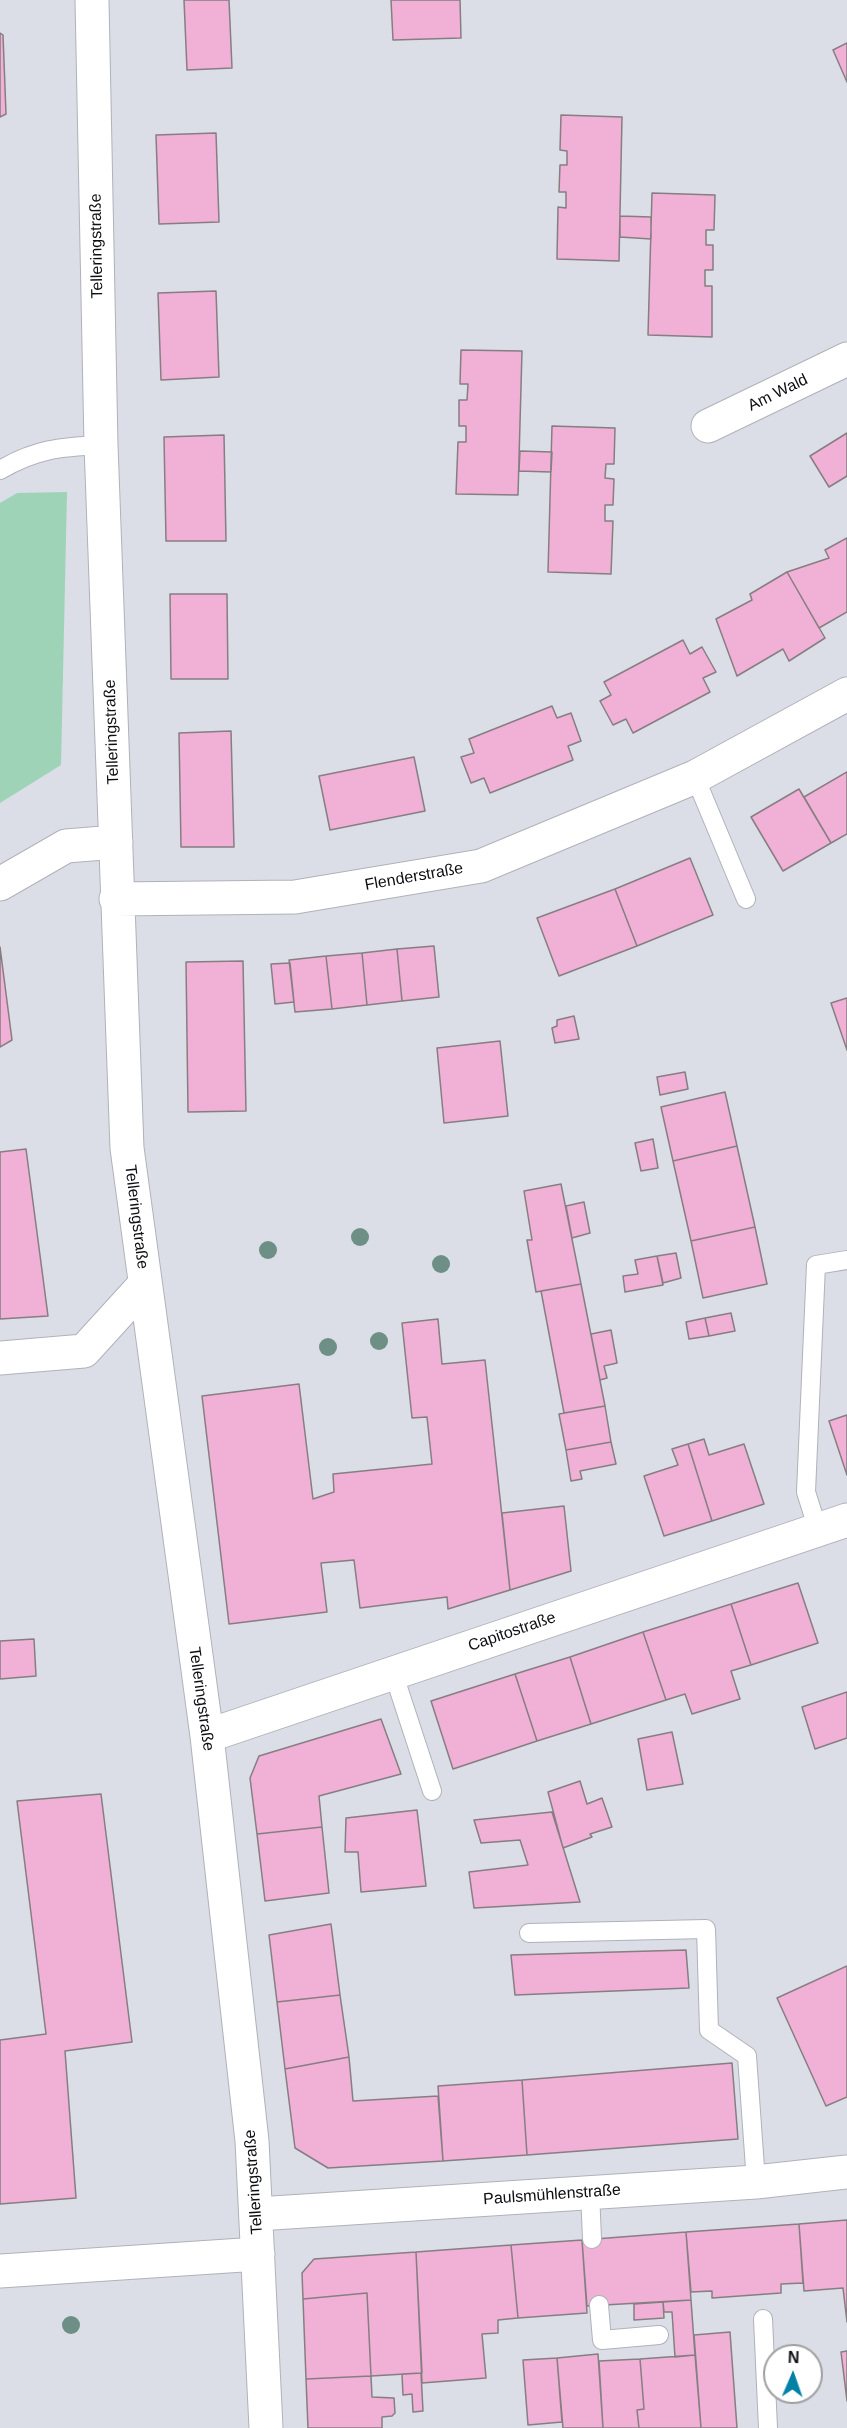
<!DOCTYPE html>
<meta charset="utf-8">
<style>
body{margin:0}
#map{position:relative;width:847px;height:2428px;overflow:hidden;background:#dbdee6;font-family:Helvetica,sans-serif}
canvas{display:block}
.north{position:absolute;left:763px;top:2344px;width:60px;height:60px;box-sizing:border-box;background:#fff;border:2px solid #9e9fa0;border-radius:50%;rotate:2deg;font-size:16px;font-weight:700;line-height:24px;text-align:center;color:#0d0e11}
.north::after{content:'';display:block;margin:auto;width:21px;height:27px;background:#0081a5;clip-path:polygon(50% 0,100% 100%,50% 72%,0 100%)}
</style>
<div id="map">
<canvas width="847" height="2428"></canvas>
<div class="north">N</div>
</div>
<script>
const g = document.querySelector('canvas').getContext('2d');
g.lineJoin = 'round';
function fillPath(path, color) {
  g.fillStyle = color;
  g.fill(path, 'evenodd');
}
function strokePath(path, color, width, dash) {
  g.strokeStyle = color;
  g.lineWidth = width;
  g.lineCap = dash ? 'butt' : 'round';
  g.setLineDash(dash || []);
  g.stroke(path);
}
function label(font, color, halo, rows, align = 'center') {
  g.font = font + ' Helvetica,sans-serif';
  g.lineWidth = 6;
  g.setLineDash([]);
  g.textBaseline = 'middle';
  g.strokeStyle = halo;
  g.fillStyle = color;
  for (const [text, x, y, turn = 0] of rows) {
    g.save();
    g.translate(x, y);
    g.rotate((+turn || 0) * Math.PI / 180);
    g.textAlign = isNaN(turn) ? turn : align;
    if (halo) g.strokeText(text, 0, 0);
    g.fillText(text, 0, 0);
    g.restore();
  }
}
fillPath(new Path2D(`
 M67,492L61,765L0,803V503L17,493Z`), '#9ed3b8');
const building = new Path2D(`
 M184,0H229L232,68L187,70Z
 M391,0H460L461,38L393,40Z
 M0,33L3,35L6,114L0,117Z
 M847,43V82L833,50Z
 M561,115L622,117L619,261L557,259L558,207L566,208V192H559L560,165H567V151L560,150Z
 M216,133L219,222L159,224L156,135Z
 M652,193L715,195L714,230H706V245H713V270H705V286H712V337L648,335Z
 M620,216L651,217V239L620,237Z
 M216,291L219,377L161,380L158,293Z
 M461,350L522,351L518,495L456,494L458,442H466V426H459V400H467L468,384H460Z
 M552,426L615,428L614,464H606L605,478L614,479L613,505H605V521H613L611,574L548,572Z
 M847,433V476L829,487L810,456Z
 M224,435L226,541H166L164,437Z
 M520,451L552,452L551,472L519,471Z
 M847,538V612L819,628L787,572L829,558L825,550Z
 M787,572L825,638L789,661L783,649L737,676L716,619L752,600L750,594Z
 M170,594H227L228,679H171Z
 M683,640L690,654L702,647L716,672L703,678L710,692L633,733L626,719L613,725L600,701L611,695L604,682Z
 M552,706L557,718L571,713L581,741L568,746L573,760L490,793L484,778L471,783L461,757L474,753L469,739Z
 M231,731L234,847H181L179,733Z
 M414,757L425,811L330,830L319,776Z
 M847,772V834L831,843L804,797Z
 M799,789L831,843L783,871L751,817Z
 M690,858L713,915L637,946L615,889Z
 M615,889L637,946L559,976L537,918Z
 M434,946L439,997L402,1001L397,949Z
 M0,947L12,1040L0,1047Z
 M397,949L402,1001L367,1005L362,953Z
 M362,953L367,1005L332,1009L326,956Z
 M326,956L332,1009L295,1012L289,960Z
 M243,961L246,1111L188,1112L186,962Z
 M290,963L294,1002L275,1004L271,964Z
 M847,998V1050L831,1003Z
 M574,1016L579,1039L555,1043L552,1028L557,1026V1020Z
 M500,1041L508,1116L444,1123L437,1048Z
 M685,1072L688,1089L660,1095L657,1077Z
 M725,1092L737,1146L673,1161L661,1107Z
 M653,1139L658,1168L641,1171L635,1143Z
 M737,1146L755,1227L691,1241L673,1161Z
 M26,1149L48,1316L0,1319V1152Z
 M561,1184L581,1284L536,1292L527,1240H532L524,1191Z
 M584,1202L590,1233L572,1238L566,1206Z
 M755,1227L767,1284L703,1298L691,1241Z
 M676,1253L681,1278L663,1283L657,1256Z
 M657,1256L663,1285L625,1292L623,1276L638,1274L635,1260Z
 M581,1284L605,1406L564,1413L541,1291Z
 M731,1313L735,1331L709,1336L705,1318Z
 M705,1318L709,1336L689,1339L686,1322Z
 M438,1319L442,1364L485,1360L510,1590L448,1609L447,1597L360,1608L354,1560L321,1563L327,1612L229,1624L202,1396L299,1384L313,1499L334,1492L333,1474L432,1464L427,1417L412,1418L402,1323Z
 M611,1330L617,1363L604,1366L607,1378L600,1380L591,1334Z
 M605,1406L611,1442L566,1450L559,1414Z
 M847,1415V1475L829,1421Z
 M704,1439L709,1455L744,1444L764,1504L712,1521L688,1444Z
 M611,1442L616,1464L580,1471L582,1479L571,1481L566,1450Z
 M688,1444L712,1521L664,1536L644,1476L678,1465L672,1449Z
 M564,1506L571,1571L510,1590L502,1513Z
 M798,1583L818,1643L751,1665L731,1604Z
 M731,1604L751,1665L731,1671L740,1699L692,1714L685,1694L666,1700L643,1632Z
 M643,1632L666,1700L591,1724L570,1657Z
 M34,1639L36,1676L0,1679V1641Z
 M570,1657L591,1724L537,1741L515,1674Z
 M515,1674L537,1741L453,1769L431,1701Z
 M847,1692V1738L815,1749L802,1707Z
 M381,1719L401,1774L319,1796L322,1827L257,1834L250,1778L259,1756Z
 M672,1732L683,1784L647,1790L638,1739Z
 M580,1781L587,1804L602,1798L612,1827L590,1834L592,1837L563,1848L548,1792Z
 M101,1794L132,2042L65,2051L76,2198L0,2204V2040L46,2034L17,1801Z
 M417,1810L426,1886L361,1892L358,1852H345L346,1818Z
 M552,1812L580,1902L474,1908L469,1872L528,1865L520,1840L481,1843L474,1820Z
 M322,1827L329,1893L265,1901L257,1834Z
 M331,1924L340,1995L277,2002L269,1935Z
 M686,1950L689,1988L515,1995L511,1955Z
 M847,1966V2097L826,2106L777,1998Z
 M340,1995L349,2057L285,2069L277,2002Z
 M349,2057L353,2101L438,2096L443,2161L328,2168L295,2148L285,2069Z
 M732,2063L738,2139L527,2155L522,2080Z
 M522,2080L527,2155L443,2161L438,2086Z
 M847,2220V2322L843,2288L804,2291L799,2224Z
 M799,2224L803,2283L781,2284V2293L712,2298V2291L691,2292L686,2232Z
 M686,2232L691,2300L587,2306L582,2240Z
 M582,2240L587,2313L518,2318L511,2245Z
 M511,2245L518,2318L498,2320V2333L482,2334L486,2378L422,2383L416,2252Z
 M416,2252L422,2373L371,2376L367,2293L303,2299L302,2273L314,2259Z
 M367,2293L371,2376L306,2379L303,2299Z
 M691,2300L695,2355L675,2357L672,2312H664L663,2302Z
 M663,2302L664,2318L634,2320V2304Z
 M730,2332L737,2428H701L694,2335Z
 M847,2351V2401L841,2352Z
 M598,2354L603,2428H563L557,2358Z
 M695,2355L701,2428H639L637,2410L644,2409L640,2359Z
 M557,2358L562,2422L528,2425L523,2360Z
 M640,2359L644,2409L637,2410L639,2428H603L599,2361Z
 M421,2373L423,2411L413,2412L412,2394L403,2395L402,2374Z
 M371,2376L372,2397L394,2398L395,2413L392,2416L382,2417V2428H308L306,2379Z`);
fillPath(building, '#f1b0d6');
strokePath(building, '#867e82', 1.5);
const service = new Path2D(`
 M0,470C36,449 60,447 101,445
 M695,777L746,899
 M818,1530L806,1492L816,1265L847,1260
 M393,1672L432,1791
 M529,1933L706,1929L709,2030L747,2056L756,2182
 M590,2192L592,2239
 M599,2305L602,2340L659,2335
 M763,2319L768,2428`);
const minor = new Path2D(`
 M92,0L101,445L127,1148L207,1736L252,2141L266,2428
 M708,426L847,359
 M0,884L66,846L116,842
 M116,899L295,897L481,866L695,777L847,694
 M0,1358L84,1351L145,1284
 M207,1736L847,1520
 M257,2214L756,2182L847,2172
 M0,2271L258,2254`);
strokePath(service, '#afb2ba', 20);
strokePath(minor, '#afb2ba', 35);
strokePath(service, '#fff', 18);
strokePath(minor, '#fff', 33);
g.fillStyle = '#6e8f86';
for (const [x, y] of [
 [360,1237],
 [268,1250],
 [441,1264],
 [379,1341],
 [328,1347],
 [71,2325]
]) {
  g.beginPath();
  g.arc(x, y, 9, 0, 2 * Math.PI);
  g.fill();
}
label('16px', '#0d0e11', '#fff', [
 ["Telleringstraße",97,246,-91],
 ["Am Wald",778,393,-26],
 ["Telleringstraße",112,732,-92],
 ["Flenderstraße",414,877,-10],
 ["Telleringstraße",136,1217,83],
 ["Capitostraße",512,1632,-19],
 ["Telleringstraße",201,1699,82],
 ["Telleringstraße",254,2182,-94],
 ["Paulsmühlenstraße",552,2195,-4]
]);
</script>
